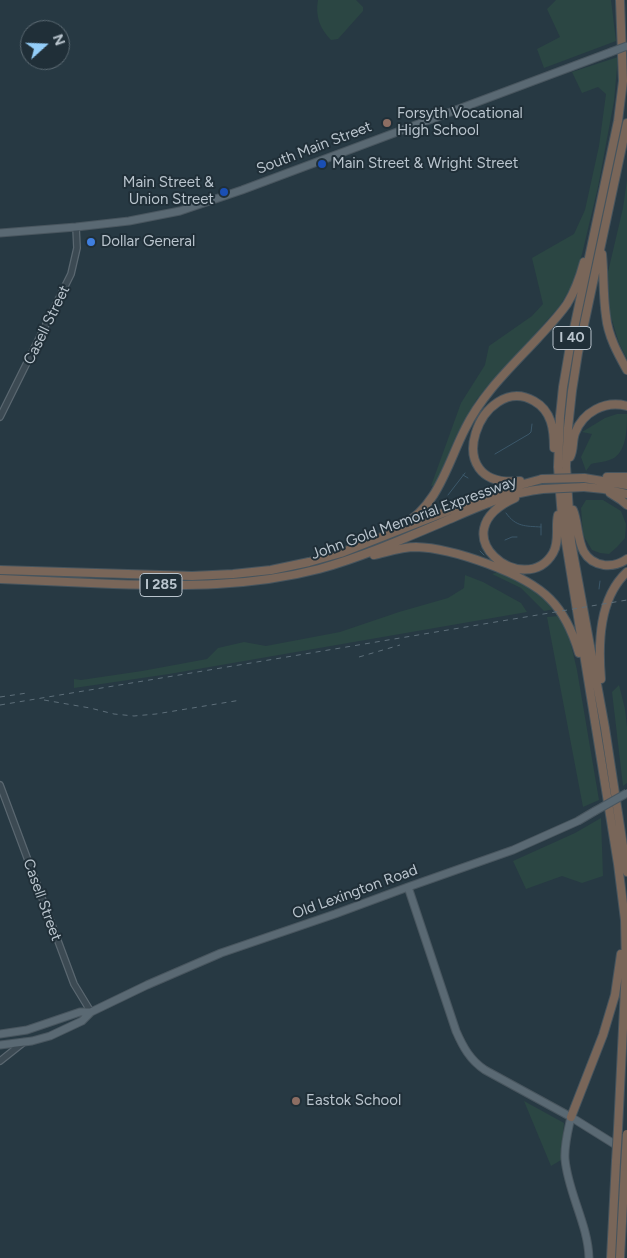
<!DOCTYPE html>
<style>
body{margin:0}
#map{position:relative;width:627px;height:1258px;overflow:hidden;background:#273943;font-family:Figtree,sans-serif}
canvas{display:block}
.north{position:absolute;left:20px;top:20px;width:50px;height:50px;box-sizing:border-box;background:#202f38;border:1px solid #5d6b74;border-radius:50%;rotate:70deg;font-size:14px;font-weight:700;line-height:20px;text-align:center;color:#b9c4cd}
.north::after{content:'';display:block;margin:auto;width:18px;height:22px;background:#93cdf8;clip-path:polygon(50% 0,100% 100%,50% 72%,0 100%)}
</style>
<div id="map">
<canvas width="627" height="1258"></canvas>
<div class="north">N</div>
</div>
<script>
const g = document.querySelector('canvas').getContext('2d');
g.lineJoin = 'round';
function fillPath(path, color) {
  g.fillStyle = color;
  g.fill(path, 'evenodd');
}
function strokePath(path, color, width, dash) {
  g.strokeStyle = color;
  g.lineWidth = width;
  g.lineCap = dash ? 'butt' : 'round';
  g.setLineDash(dash || []);
  g.stroke(path);
}
function label(font, color, halo, rows, align = 'center') {
  g.font = font + ' Figtree,sans-serif';
  g.lineWidth = 4;
  g.setLineDash([]);
  g.textBaseline = 'middle';
  g.strokeStyle = halo;
  g.fillStyle = color;
  for (const [text, x, y, turn = 0] of rows) {
    g.save();
    g.translate(x, y);
    g.rotate((+turn || 0) * Math.PI / 180);
    g.textAlign = isNaN(turn) ? turn : align;
    if (halo) g.strokeText(text, 0, 0);
    g.fillText(text, 0, 0);
    g.restore();
  }
}
fillPath(new Path2D(`
 M318,0H356L363,7V11L338,39L331,40C320,29 315,16 318,0Z
 M556,0H611L616,41L544,68L537,49L560,37L547,9Z
 M618,57L614,101L598,187L582,254L572,286L559,307L477,399L457,434L435,485L431,486L461,403L485,365L489,346L532,316L543,304L532,258L574,234L585,210L599,146L606,94L598,87L582,93L572,72Z
 M627,180V359L619,343L610,314L608,272L623,208Z
 M617,414H627C627,427 627,450 614,458C607,462 599,462 591,464L586,471L581,457L592,434L582,432L605,418Z
 M586,500H603L621,511L626,524L625,538L617,547L609,554L600,553L592,550L583,535L581,508Z
 M499,572C521,583 538,591 555,609L544,611L521,588L492,574Z
 M465,575L483,582L521,603L527,612L169,674L74,688V679L81,680L142,671L207,659L218,648L244,642L266,646L340,632L399,612L448,598L464,588Z
 M559,616L568,632L577,670L599,800L583,807L547,617Z
 M619,685L625,709L627,727V783L623,786L612,692Z
 M601,818L603,876L582,883L562,876L526,889L513,861L575,833Z
 M524,1101L564,1123L561,1160L551,1166Z`), '#2b4643');
strokePath(new Path2D(`
 M495,454L529,434L531,432L532,424
 M463,475L468,478
 M448,495L465,473
 M506,513C516,527 525,526 541,527
 M541,524V535
 M505,540L512,537H517
 M480,551L484,555
 M599,589L600,581`), '#3c586a', 1);
const minor = new Path2D(`
 M0,417L71,274L77,248L76,227
 M0,785L74,984L91,1012
 M0,1061L24,1042`);
const major = new Path2D(`
 M0,233L76,227L129,221L180,211L242,190L611,52
 M408,887L456,1031C463,1047 470,1060 485,1070L571,1117L627,1152
 M0,1034L27,1030L80,1012H91
 M0,1045L32,1041L50,1036L82,1021L91,1012L147,985L221,953L335,914L408,887L513,850L578,821L595,811
 M571,1117C568,1131 564,1145 565,1159C568,1193 588,1224 589,1258`);
const highway = new Path2D(`
 M627,123L578,353L572,391L568,428L566,466L571,542L605,728L627,872
 M602,254C604,275 603,296 606,316C608,336 618,354 627,370
 M570,457C574,450 572,441 575,433C583,412 605,400 627,406
 M607,477H627
 M584,478L627,485
 M520,481C435,490 482,371 534,401C552,411 554,430 554,448
 M584,487L604,489L627,494
 M610,493L621,500L627,505
 M515,498C437,533 525,601 553,553C560,541 555,527 558,515
 M573,510C581,529 574,560 604,565C613,566 620,564 627,559
 M401,526C438,507 448,462 465,429C482,394 511,367 537,339C547,328 558,317 567,304C575,291 580,277 584,262
 M374,555C387,552 402,547 416,547C452,548 525,573 550,599C565,614 573,633 579,653
 M0,570L192,576L233,574L271,570L309,562L341,553L486,496L509,488L542,479
 M0,579C38,581 75,582 113,584C184,586 250,587 319,569C362,557 403,539 443,522C476,508 507,493 543,489
 M601,679C598,643 599,598 627,572
 M571,1117L603,1035L615,995L621,954
 M618,1129L626,968L625,920L618,864L562,518L558,467L560,416L563,387L569,352L618,121L623,81L620,0
 M611,1258L616,1161
 M620,1258L625,1167`);
strokePath(minor, '#5a6770', 8);
strokePath(major, '#49565f', 9);
strokePath(highway, '#46545d', 10);
strokePath(minor, '#3c4a53', 5.5);
strokePath(major, '#5a6973', 7);
strokePath(highway, '#796659', 8);
strokePath(new Path2D(`
 M359,657L400,645
 M0,697L27,693
 M44,700L90,708L114,714L134,716L156,714L241,700
 M0,705L627,600`), '#5e6f7a', 1, [5, 5]);
const majorBridge = new Path2D(`
 M611,52L627,46
 M595,811L627,793`);
const highwayBridge = new Path2D(`
 M542,479L584,478
 M543,489L584,487
 M616,1161L618,1129
 M625,1167L627,1134`);
strokePath(majorBridge, '#49565f', 9, []);
strokePath(highwayBridge, '#46545d', 10, []);
strokePath(majorBridge, '#5a6973', 7);
strokePath(highwayBridge, '#796659', 8);
for (const [x, y, r, color] of [
 [387,123,5,"#8d6e63"],
 [322,164,5,"#1a4fb4"],
 [224,192,5,"#1a4fb4"],
 [91,242,5,"#3f7fe0"],
 [296,1101,5,"#8d6e63"]
]) {
  const dot = new Path2D();
  dot.arc(x, y, r, 0, 2 * Math.PI);
  g.fillStyle = color;
  g.fill(dot);
  strokePath(dot, '#202f38', 2);
}
for (const [x, y, w] of [
 [572,338,38],
 [161,585,42]
]) {
  const box = new Path2D();
  box.roundRect(x - w / 2, y - 11.5, w, 23, 4);
  g.fillStyle = '#202f38';
  g.fill(box);
  strokePath(box, '#b9c4cd', 1);
}
label('bold 14px', '#b9c4cd', null, [
 ["I 40",572,338],
 ["I 285",161,585]
]);
label('15px', '#b9c4cd', '#202f38', [
 ["Forsyth Vocational",397,114],
 ["High School",397,131],
 ["Main Street & Wright Street",332,164],
 ["Main Street &",214,183,"right"],
 ["Union Street",214,200,"right"],
 ["Dollar General",101,242],
 ["Eastok School",306,1101]
], 'left');
label('15px', '#b9c4cd', '#202f38', [
 ["South Main Street",314,148,-21],
 ["Casell Street",47,325,-64],
 ["John Gold Memorial Expressway",414,518,-20],
 ["Old Lexington Road",355,892,-20],
 ["Casell Street",42,900,70]
]);
</script>
